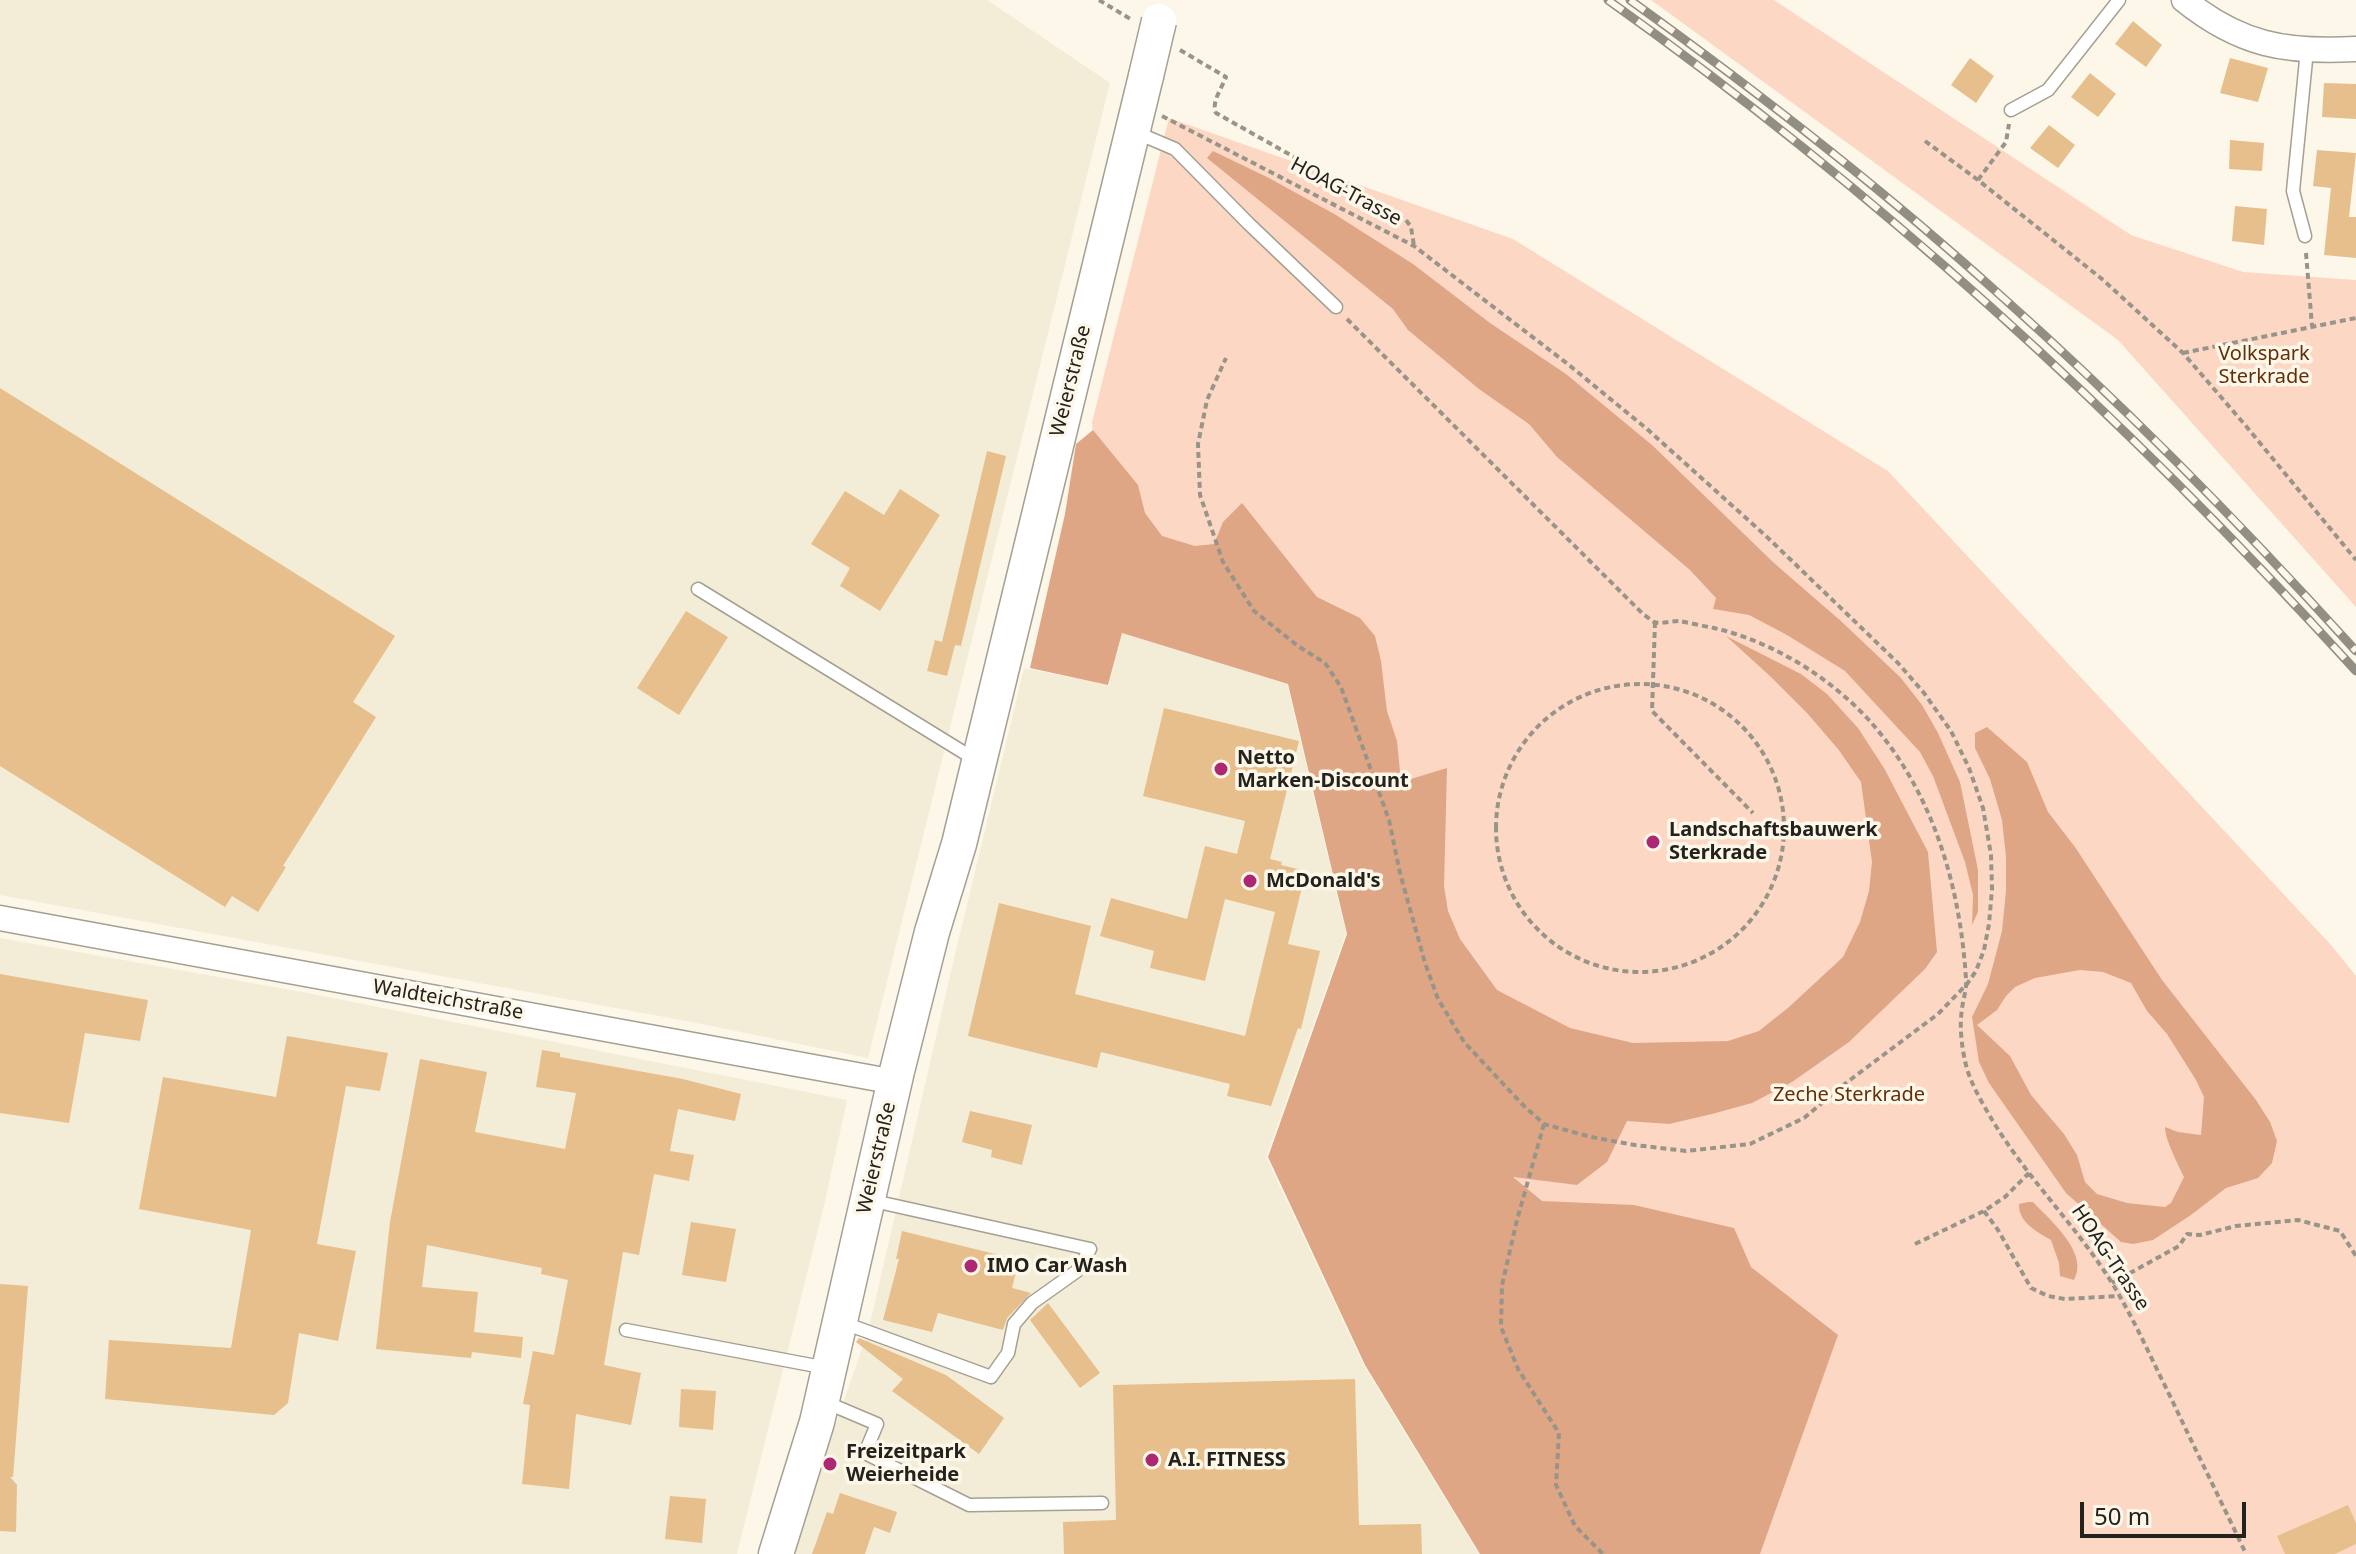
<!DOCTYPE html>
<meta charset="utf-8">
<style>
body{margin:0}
#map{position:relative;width:2356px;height:1554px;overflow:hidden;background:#fcf7e8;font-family:"Noto Sans",sans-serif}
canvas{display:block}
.scale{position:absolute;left:2080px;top:1502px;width:166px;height:36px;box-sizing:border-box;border:4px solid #23221c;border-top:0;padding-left:10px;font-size:24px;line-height:28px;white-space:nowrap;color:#23221c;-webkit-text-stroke:6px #fcf7e8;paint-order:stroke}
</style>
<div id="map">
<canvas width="2356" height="1554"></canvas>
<div class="scale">50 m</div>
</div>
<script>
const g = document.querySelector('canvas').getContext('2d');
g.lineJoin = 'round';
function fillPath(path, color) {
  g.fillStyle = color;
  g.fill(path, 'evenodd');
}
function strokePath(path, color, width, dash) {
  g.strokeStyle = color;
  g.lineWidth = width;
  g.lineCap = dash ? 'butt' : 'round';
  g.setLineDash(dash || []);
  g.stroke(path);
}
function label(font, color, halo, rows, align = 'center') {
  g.font = font + ' "Noto Sans",sans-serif';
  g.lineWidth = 7;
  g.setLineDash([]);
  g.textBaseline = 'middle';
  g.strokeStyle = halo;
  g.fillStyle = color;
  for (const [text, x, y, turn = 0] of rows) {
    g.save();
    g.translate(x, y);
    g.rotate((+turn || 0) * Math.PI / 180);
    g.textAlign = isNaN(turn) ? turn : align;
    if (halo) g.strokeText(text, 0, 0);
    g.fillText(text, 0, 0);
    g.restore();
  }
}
fillPath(new Path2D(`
 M0,0H987L1110,83L868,1058L692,1022L0,895Z
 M1122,633L1287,684L1346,933L1266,1157L1364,1366L1479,1554H791L869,1328L953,963L1024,668L1109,685Z
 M0,938L302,992L847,1100L823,1210L737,1554H0Z`), '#f3ecd6');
fillPath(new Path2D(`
 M1651,0H1774L2131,235L2243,272L2356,280V607L2118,340Z
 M1169,118L1513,239L1888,471L2332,946L2356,976V1554H1624L1315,671L1103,571L1092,422Z`), '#fcd8c4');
fillPath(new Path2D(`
 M1213,151L1269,178L1336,215L1413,264L1490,323L1566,374L1652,445L1774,563L1842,622L1901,678L1922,705L1938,733L1960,782L1978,870V912L1972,925L1973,895L1965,862L1933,776L1920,752L1845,671L1787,635L1749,615L1713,609L1716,598L1690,570L1557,457L1529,424L1479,389L1408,330L1393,309L1207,158Z
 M1093,430L1138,485L1145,513L1162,536L1195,546L1214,544L1223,522L1242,503L1317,597L1360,618L1375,636L1381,661L1387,711L1397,741L1401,782L1447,768L1444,886L1448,911L1460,939L1497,990L1570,1028L1633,1043L1728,1041L1759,1031L1789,1007L1843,957L1860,922L1869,891L1872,862L1861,782L1838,749L1807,713L1770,676L1726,636L1801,674L1827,694L1858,728L1884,768L1928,852L1937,952L1925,969L1849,1042L1792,1082L1752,1103L1712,1114L1669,1124L1627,1121L1607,1162L1577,1185L1513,1177L1542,1201L1634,1205L1734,1228L1751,1267L1838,1335L1760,1554H1480L1365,1365L1268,1157L1347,934L1288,684L1122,633L1108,685L1030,668L1065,514L1076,444Z
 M1987,727L2027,762L2048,812L2075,847L2162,980L2256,1100L2270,1122L2277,1141L2272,1163L2258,1178L2226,1188L2191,1215L2153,1240L2133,1244L2121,1242L2066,1193L1989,1083L1979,1062L1972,1017L1988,984L2002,931L2006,891V857L2002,820L1990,779L1975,748V733ZM2080,970L2103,972L2131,983L2147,1011L2167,1034L2196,1080L2204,1097L2201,1135L2178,1132L2165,1127C2165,1140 2178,1164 2184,1177L2171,1203L2165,1207L2127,1203L2097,1194L2085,1182L2077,1155L2064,1134L2031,1095L2010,1056L1977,1025L1997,1010L2006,996L2015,987L2035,978Z
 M2028,1202H2033C2049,1219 2090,1253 2074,1280L2060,1276L2059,1263L2051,1240C2037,1232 2018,1222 2019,1204Z`), '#dea685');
fillPath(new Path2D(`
 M2133,21L2162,45L2146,67L2115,44Z
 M1970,58L1994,76L1976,103L1951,85Z
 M2230,58L2268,68L2258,102L2220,93Z
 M2090,73L2116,94L2098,117L2071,97Z
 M2324,83L2356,84V119L2322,117Z
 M2049,125L2075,145L2058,168L2030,148Z
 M2230,140L2264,143L2262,171L2229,169Z
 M2317,150L2356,153L2349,217H2356V258L2324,255L2331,188L2313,186Z
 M2235,206L2267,209L2264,245L2232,241Z
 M0,388L395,636L353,702L376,717L283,866L286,867L258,912L232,896L225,907L0,766Z
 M987,451L1006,456L961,646L955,645L947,676L927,671L935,640L942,642Z
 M900,489L940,515L880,611L840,586L850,568L811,544L845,491L884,515Z
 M686,611L728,637L679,715L637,688Z
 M1164,708L1299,741L1270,859L1282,862L1281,865L1306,871L1288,944L1320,951L1301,1029L1298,1028L1271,1106L1227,1096L1230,1084L1101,1052L1097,1068L968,1036L999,903L1091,926L1075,994L1245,1036L1275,912L1225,899L1205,981L1150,968L1154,951L1100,936L1111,898L1187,919L1205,846L1237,854L1245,821L1143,796Z
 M0,974L148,1000L140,1041L85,1033L69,1123L0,1113Z
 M287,1036L388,1053L380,1091L346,1086L317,1244L356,1251L338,1341L299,1333L288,1403L274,1415L105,1399L109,1340L231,1348L251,1230L139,1209L163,1077L276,1097Z
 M542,1050L560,1053V1057L683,1079L741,1094L735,1121L678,1109L670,1151L694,1155L689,1181L654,1174L639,1255L623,1252L604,1365L641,1373L631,1425L576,1414L569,1489L522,1484L530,1405L523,1404L533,1351L554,1355L568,1280L541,1274L542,1268L427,1245L422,1287L478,1292L474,1332L523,1337L521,1358L472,1352L471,1358L376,1349L390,1222L420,1059L487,1072L475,1132L565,1149L576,1093L536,1087Z
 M970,1111L1032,1125L1022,1165L991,1157L992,1150L962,1142Z
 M691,1222L736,1229L726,1282L682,1275Z
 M902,1231L1019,1260L1012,1288L1031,1293L1007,1318L1003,1330L938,1313L932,1332L883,1320L899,1259H896Z
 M0,1284L28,1286L13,1477H10L17,1485L16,1532L0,1531Z
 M1048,1303L1100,1373L1080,1388L1030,1320Z
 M859,1338L946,1375L1004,1418L979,1454L892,1391L903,1379L856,1342Z
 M1355,1379L1359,1525L1421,1524L1422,1554H1064L1063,1522L1116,1520L1113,1385Z
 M681,1389L716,1391L713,1430L679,1427Z
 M840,1493L897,1512L890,1533L874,1527L865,1554H812L827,1512L833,1514Z
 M670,1496L706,1499L702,1543L665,1539Z
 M2348,1505L2356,1523V1544L2335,1554H2285L2277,1536Z`), '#e7bf8d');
const service = new Path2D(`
 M2011,110L2048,90L2119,0
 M1135,132L1175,149L1249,224L1336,307
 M2305,236L2293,191L2307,50
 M698,589L976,760
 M844,1323L991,1377L1008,1353L1014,1324L1032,1303L1077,1271L1090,1249L869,1200
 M626,1330L827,1368
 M825,1402L877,1424L865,1453L969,1505L1102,1503`);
const minor = new Path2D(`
 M2184,0C2240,45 2285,53 2356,49
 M0,918L895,1082`);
const secondary = new Path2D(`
 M776,1554L817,1422L897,1071L932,932L959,844L1146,76`);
strokePath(service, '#a4a092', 15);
strokePath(minor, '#a4a092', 27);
strokePath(secondary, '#a4a092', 37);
strokePath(new Path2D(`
 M1099,0L1132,20
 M1180,50L1226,77C1222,88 1211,102 1216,113L1406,220L1411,227L1414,246
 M1162,116L1414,246L1569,365L1647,429L1766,536L1898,663L1924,693L1951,731L1969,768L1983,808L1991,855L1992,889L1989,924L1984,950L1976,971L1967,984L1938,1014L1846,1083L1804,1118L1750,1144L1686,1151L1635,1145L1591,1137L1544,1124L1522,1104L1464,1042L1438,999L1425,963L1400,873L1389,820L1341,687L1325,663L1298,646L1254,611L1223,562L1200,495L1198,444L1207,400L1226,358
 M1925,141L1978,180L2102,279L2183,353L2246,426L2356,560
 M1978,180L2006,142L2009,124
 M2306,253L2312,326
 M1347,319L1644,615C1648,617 1651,621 1654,622C1662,624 1671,621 1679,621C1690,623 1703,626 1714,628C1771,641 1828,676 1868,719C1933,791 1960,885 1966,979C1967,989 1963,999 1962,1009C1959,1028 1962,1050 1967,1069C1973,1088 1984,1106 1994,1123C2029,1180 2077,1227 2112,1283C2134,1319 2151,1358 2170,1396C2195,1449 2221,1501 2246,1554
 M2183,353L2356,318
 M1655,622L1652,711L1753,813
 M1496 828a144 144 0 1 1 288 0a144 144 0 1 1-288 0Z
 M1544,1124L1517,1220L1502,1285L1501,1327L1518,1369L1559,1433L1556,1485L1575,1526L1603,1554
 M1984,1211L1998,1230L2031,1288L2048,1296L2065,1299L2119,1296
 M1915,1244L1984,1211L2005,1197L2029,1173
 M2112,1283L2179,1246L2187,1234L2200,1235L2236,1226L2298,1220L2340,1231L2356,1256`), '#98948a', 4, [6, 4]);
strokePath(service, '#fff', 12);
strokePath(minor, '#fff', 24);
strokePath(secondary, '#fff', 34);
const rail = new Path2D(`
 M1608,0C1882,195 2130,422 2356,671
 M1630,0C1758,92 1883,189 2000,295C2126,407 2243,526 2356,651`);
strokePath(rail, '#918e83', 9);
strokePath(rail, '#fcf7e8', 6, [18]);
const secondaryBridge = new Path2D(`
 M1146,76L1159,21`);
strokePath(secondaryBridge, '#a4a092', 37, []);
strokePath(secondaryBridge, '#fff', 34);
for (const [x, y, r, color] of [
 [1221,769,8,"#ac2872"],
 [1653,842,8,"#ac2872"],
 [1250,881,8,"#ac2872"],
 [971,1266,8,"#ac2872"],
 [1152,1460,8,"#ac2872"],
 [830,1464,8,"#ac2872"]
]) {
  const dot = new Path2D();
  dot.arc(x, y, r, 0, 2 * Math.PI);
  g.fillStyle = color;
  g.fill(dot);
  strokePath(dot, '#fcf7e8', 3);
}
label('20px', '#23221c', '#fcf7e8', [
 ["HOAG-Trasse",1346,192,28],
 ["Weierstraße",1071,381,-76],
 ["Waldteichstraße",448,1000,10],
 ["Weierstraße",877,1158,-77],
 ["HOAG-Trasse",2110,1258,56]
]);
label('20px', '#622f08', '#fcf7e8', [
 ["Volkspark",2264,354],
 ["Sterkrade",2264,377],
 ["Zeche Sterkrade",1849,1095]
]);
label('bold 20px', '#23221c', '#fcf7e8', [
 ["Netto",1237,758],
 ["Marken-Discount",1237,781],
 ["Landschaftsbauwerk",1669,830],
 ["Sterkrade",1669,853],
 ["McDonald's",1266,881],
 ["IMO Car Wash",987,1266],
 ["Freizeitpark",846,1452],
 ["Weierheide",846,1475],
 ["A.I. FITNESS",1168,1460]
], 'left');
</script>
